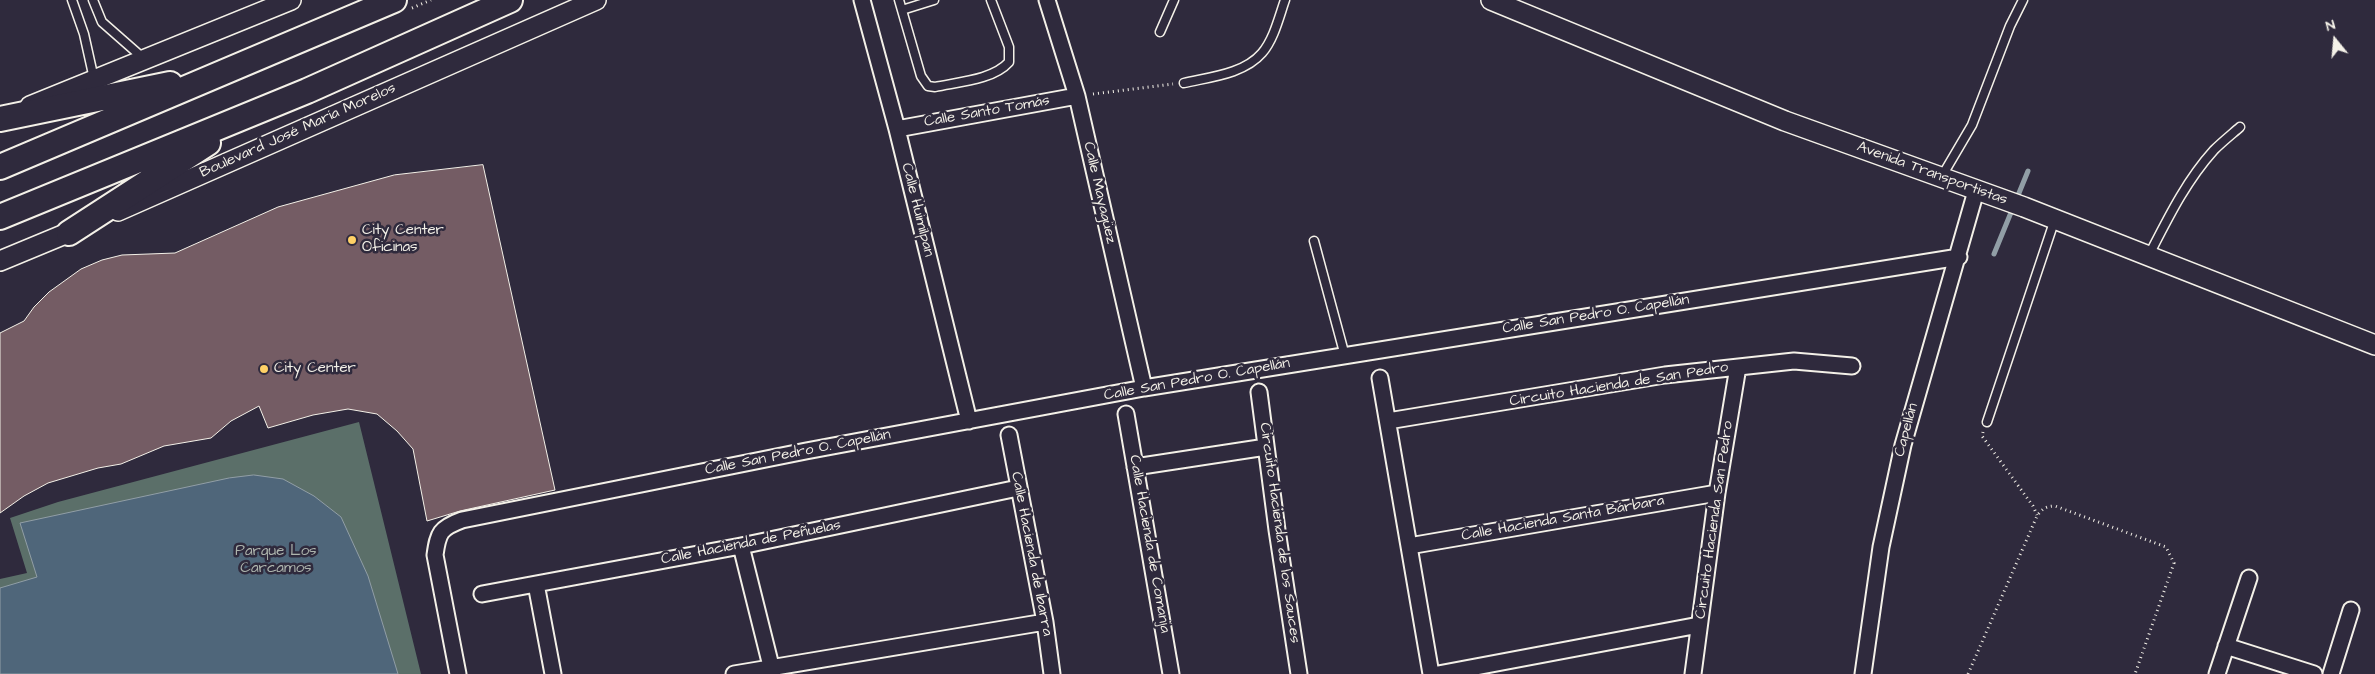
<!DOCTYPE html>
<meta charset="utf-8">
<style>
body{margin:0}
#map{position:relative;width:2375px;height:674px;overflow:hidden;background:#2f2a3d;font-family:"Architects Daughter",sans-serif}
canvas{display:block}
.north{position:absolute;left:2310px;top:15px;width:50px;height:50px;-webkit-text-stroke:4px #2f2a3d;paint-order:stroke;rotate:343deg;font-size:14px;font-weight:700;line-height:20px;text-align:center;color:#f4f1e8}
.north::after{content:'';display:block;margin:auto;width:18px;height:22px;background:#f4f1e8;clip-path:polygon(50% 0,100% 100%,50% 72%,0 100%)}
</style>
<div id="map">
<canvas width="2375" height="674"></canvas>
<div class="north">N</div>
</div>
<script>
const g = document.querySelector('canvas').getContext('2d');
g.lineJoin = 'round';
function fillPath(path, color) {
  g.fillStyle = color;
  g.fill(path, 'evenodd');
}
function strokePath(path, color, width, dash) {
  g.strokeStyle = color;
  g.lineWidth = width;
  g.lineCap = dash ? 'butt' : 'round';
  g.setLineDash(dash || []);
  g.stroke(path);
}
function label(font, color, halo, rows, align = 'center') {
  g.font = font + ' "Architects Daughter",sans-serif';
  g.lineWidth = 5;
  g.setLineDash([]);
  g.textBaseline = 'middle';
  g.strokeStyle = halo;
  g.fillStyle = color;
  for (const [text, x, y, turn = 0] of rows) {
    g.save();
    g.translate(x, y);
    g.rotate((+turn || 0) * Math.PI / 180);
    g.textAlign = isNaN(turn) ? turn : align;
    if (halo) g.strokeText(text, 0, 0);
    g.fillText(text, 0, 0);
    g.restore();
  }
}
fillPath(new Path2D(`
 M359,422L421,674H0V579L27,573L10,518L58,502Z`), '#5b6f69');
const water = new Path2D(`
 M254,475L283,479L314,496L341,517L368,576L398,674H0V588L37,577L20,523L229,478Z`);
fillPath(water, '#4f667a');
strokePath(water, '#919ea6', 1);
strokePath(new Path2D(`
 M1994,254L2028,171`), '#919ea6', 5);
const building = new Path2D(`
 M483,165L555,490L460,511L427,521L413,449L397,431L377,414L348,409L313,415L268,428L259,406L231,421L211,438L164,446L121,464L98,468L48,483L24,496L0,513V333L24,321L34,307L49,292L81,269L102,260L122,255L175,253L278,207L394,175Z`);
fillPath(building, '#745c64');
strokePath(building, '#f4f1e8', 1);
const service = new Path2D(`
 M72,0L84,34L94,79
 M93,0L102,22L143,58
 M899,0L921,76L928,86L935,87C958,82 993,80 1009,62V47L991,0
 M902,10L934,0
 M1160,32L1174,0
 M1184,83C1210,77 1244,74 1262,53C1274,39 1279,17 1285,0
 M1942,176L1972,125L2010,26L2023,0
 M1314,241L1345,356
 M2149,255C2168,218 2186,181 2214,150C2222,142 2232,134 2240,127
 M1987,422L2055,219`);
const minor = new Path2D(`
 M862,0L897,129L969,421
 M1047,0L1077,96L1144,388
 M897,129L1077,96
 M1380,378L1431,674
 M1259,392L1277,530L1299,674
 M1126,414L1171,674
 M1388,421L1665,375L1794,361L1852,366
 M1009,435L1045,622L1052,674
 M1135,467L1266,447
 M741,546L773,674
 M1409,546L1717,493
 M536,584L553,674
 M482,594L741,546L1018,488
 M2226,646L2314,674
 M458,674L435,555C438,533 440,528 462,520L806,451L1144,388L1959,257
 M734,674L1045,622
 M1438,674L1699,625
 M1693,674L1717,493L1738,367
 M1863,674L1881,547L1903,445L1976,191
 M2217,674L2249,578
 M2331,674L2351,610`);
const tertiary = new Path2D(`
 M1491,0L1785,121L2024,207L2375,345
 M30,106L291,0
 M118,211L596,0
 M0,261L82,227`);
const primary = new Path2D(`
 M0,119L170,84
 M0,167L394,0
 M0,217L307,91L510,0
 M69,233L208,143`);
strokePath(service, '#f4f1e8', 11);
strokePath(minor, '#f4f1e8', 19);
strokePath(tertiary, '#f4f1e8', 22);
strokePath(primary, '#f4f1e8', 28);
strokePath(new Path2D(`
 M412,8L431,0
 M1093,94L1173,84
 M1983,432L1982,436L2033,506L2037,515
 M1968,674L2037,516C2042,509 2046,506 2055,506L2166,547L2174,563L2135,674`), '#f4f1e8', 3, [1, 4]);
strokePath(service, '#2f2a3d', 8);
strokePath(minor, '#2f2a3d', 15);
strokePath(tertiary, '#2f2a3d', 19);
strokePath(primary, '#2f2a3d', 24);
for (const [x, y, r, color] of [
 [352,240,5,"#ffd166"],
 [264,369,5,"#ffd166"]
]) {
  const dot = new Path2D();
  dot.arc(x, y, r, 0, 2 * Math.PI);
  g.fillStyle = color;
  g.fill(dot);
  strokePath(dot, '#2f2a3d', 2);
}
label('15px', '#f4f1e8', '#2f2a3d', [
 ["Calle Santo Tomás",987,112,-10],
 ["Boulevard José María Morelos",298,131,-24],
 ["Avenida Transportistas",1932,174,20],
 ["Calle Mayagüez",1099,193,77],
 ["Calle Huimilpan",917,210,76],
 ["Calle San Pedro O. Capellán",1596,315,-9],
 ["Calle San Pedro O. Capellán",1197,380,-10],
 ["Circuito Hacienda de San Pedro",1619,385,-9],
 ["Capellán",1907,430,-75],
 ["Calle San Pedro O. Capellán",798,453,-11],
 ["Calle Hacienda Santa Bárbara",1563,519,-10],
 ["Circuito Hacienda San Pedro",1715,520,-82],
 ["Circuito Hacienda de los Sauces",1279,533,82],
 ["Calle Hacienda de Peñuelas",751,543,-11],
 ["Calle Hacienda de Comanja",1149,544,80],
 ["Calle Hacienda de Ibarra",1031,554,79]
]);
label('15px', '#f4f1e8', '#2f2a3d', [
 ["City Center",362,231],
 ["Oficinas",362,248],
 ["City Center",274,369]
], 'left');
label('15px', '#afb6af', '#2f2a3d', [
 ["Parque Los",276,552],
 ["Carcamos",276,569]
]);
</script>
